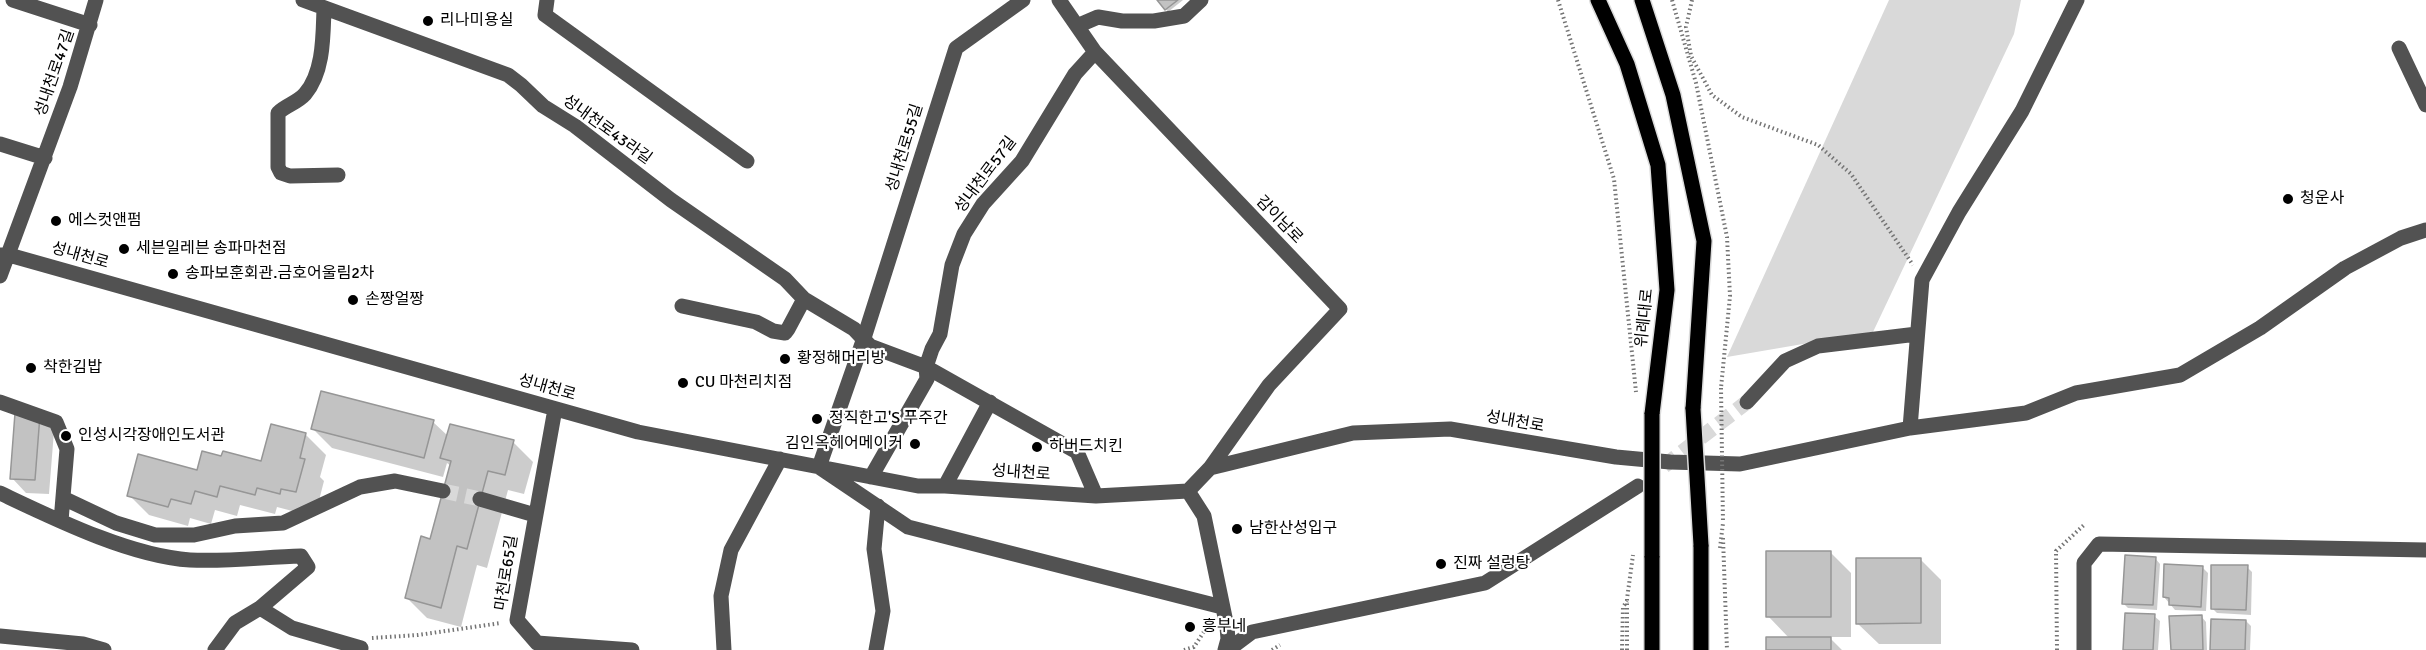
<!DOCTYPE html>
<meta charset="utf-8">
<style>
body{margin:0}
canvas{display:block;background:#fff}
</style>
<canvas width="2426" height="650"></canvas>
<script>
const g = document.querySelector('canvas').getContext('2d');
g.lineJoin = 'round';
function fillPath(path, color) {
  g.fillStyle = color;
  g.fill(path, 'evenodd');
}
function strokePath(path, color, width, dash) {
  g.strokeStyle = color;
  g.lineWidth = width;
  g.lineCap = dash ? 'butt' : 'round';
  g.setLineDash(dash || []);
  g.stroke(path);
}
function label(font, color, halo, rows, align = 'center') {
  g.font = font + ' Signika,"Noto Sans KR",sans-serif';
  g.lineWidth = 4.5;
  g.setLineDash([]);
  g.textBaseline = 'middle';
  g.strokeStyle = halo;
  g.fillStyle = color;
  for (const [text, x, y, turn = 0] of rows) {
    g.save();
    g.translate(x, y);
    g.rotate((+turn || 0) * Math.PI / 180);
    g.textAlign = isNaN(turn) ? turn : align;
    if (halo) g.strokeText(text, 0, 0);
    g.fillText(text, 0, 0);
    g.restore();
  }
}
fillPath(new Path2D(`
 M1889,0H2021L2014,34L1873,332L1727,357Z`), '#d9d9d9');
fillPath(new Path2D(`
 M1159,0H1183L1168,12Z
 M39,417L54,431L49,494L26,493L12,478Z
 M433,422L448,436L513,442L533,462L524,494L508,490L487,568L477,565L461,627L427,618L407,598L431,541L451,466L447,463L443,477L332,448L312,428Z
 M272,426L306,435L326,455L320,477L324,481L316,512L300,513L277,507L275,514L240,505L237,516L215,510L211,524L190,518L188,526L149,515L129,495L198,472L222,458L262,463Z
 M1830,552L1851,573V637H1829L1842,650H1768L1790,639L1768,616Z
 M2155,558L2160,564L2157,610L2128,608L2123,603Z
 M1920,559L1941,580V644H1879L1857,623Z
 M2202,567L2208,573L2206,611L2175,610L2164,597Z
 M2247,567L2252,572L2251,615L2217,613L2212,608Z
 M2154,616L2160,621L2158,650H2125Z
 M2201,616L2206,622L2207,650H2172Z
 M2246,621L2251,626L2250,650H2211Z`), '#0003');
const building = new Path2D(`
 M1157,0H1178L1165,10Z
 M321,391L434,420L424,458L311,429Z
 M15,413L40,415L35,480L10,479Z
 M271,424L306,433L300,458L305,459L296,492L281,489L280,494L257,488L255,495L220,486L217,497L195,491L191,504L171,499L168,507L127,496L138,454L197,470L202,451L221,456L223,451L261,461Z
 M450,424L514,440L505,475L488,471L467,549L457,546L441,608L405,598L421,536L430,539L451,461L440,458Z
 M1766,551H1831V617H1766Z
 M2125,555L2156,557L2153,605L2122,604Z
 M1856,558H1921V623L1856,624Z
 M2164,564L2203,566L2201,607L2169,605V598L2163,597Z
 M2211,565H2248L2246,610L2211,609Z
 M2125,613L2155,614L2153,650H2123Z
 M2202,615L2203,650H2171L2169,616Z
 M2211,619L2246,620L2245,650H2210Z
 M1766,637H1831V650H1766Z`);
fillPath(building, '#c2c2c2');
strokePath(building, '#969696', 1.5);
strokePath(new Path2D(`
 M1664,466L1747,402
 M443,491L480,499`), '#d9d9d9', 15, [15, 8]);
const major = new Path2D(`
 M1598,0L1627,64L1658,165L1667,290L1652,414
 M1642,0L1673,95L1704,241L1693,409
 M1701,545V650
 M1652,650V556`);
strokePath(major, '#dbdbdb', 18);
strokePath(new Path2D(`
 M1558,0L1614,179L1636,392
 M1672,0L1696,83L1727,237L1730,296L1721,388
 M1692,0L1686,27L1691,56L1712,95L1742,117L1818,145L1851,174L1913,265
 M1723,538L1727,650
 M1720,548L1723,523
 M372,638L418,635L501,623
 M1184,650L1194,647L1209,624
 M1272,650L1280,645
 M1622,650L1623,607L1627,601
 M1627,650V599L1633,555
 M2057,650L2056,551L2085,524`), '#747474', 4, [1.5, 3]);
strokePath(new Path2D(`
 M13,0L90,25
 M303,0L508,75L521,85L543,106L575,126L671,200L785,279L804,299L854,329L870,346L926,367L1077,452L1096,496
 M547,0L545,15L747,161
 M1023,0L956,48L864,338L819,467L908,527L1222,607
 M1059,0L1095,52L1340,309L1269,385L1210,468
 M324,8C323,35 324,72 305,94C297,103 286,105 278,113V167L281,173L290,176L338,175
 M1077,26L1098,17L1122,21H1154L1184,16L1201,0
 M2399,48L2426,105
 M0,144L45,158
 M0,255H9L638,432L918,486H945L1096,496L1188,491L1204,516L1227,627L1228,639L1225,650
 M0,276L70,87L96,0
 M682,306L756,322L773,331L785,333L788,329L804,299
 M0,402L56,422L67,449L61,521
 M1747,402L1785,361L1818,346L1917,334
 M555,409L517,620L537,643L632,650
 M1910,428L1922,280L1959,212L2022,111L2077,0
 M871,477L927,379L926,367L932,349L940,334L952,265L964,234L983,204L1022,161L1075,74L1095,52
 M945,486L990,402
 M1188,491L1210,468L1353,433L1450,429L1616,457L1670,462L1740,464L1910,428L2026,413L2076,393L2180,375L2260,328L2345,268L2401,238L2426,230
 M0,493C55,519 130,556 190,560C226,562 265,557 301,556L308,567L260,608L235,623L215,650
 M63,498L116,523L155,535H194L235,526L283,523L360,487L395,481L443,491
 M480,499L535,515
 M260,608L292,628L361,648
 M0,636L83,644L104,650
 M724,650L721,596L731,550L780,459
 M876,650L883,611L874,549L878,506
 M1228,650L1252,632L1485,583L1638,486
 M2084,650V563L2099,544L2426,550`), '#525252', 15);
strokePath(major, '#000', 15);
const majorBridge = new Path2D(`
 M1693,409L1701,545
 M1652,556V414`);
strokePath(majorBridge, '#dbdbdb', 18, []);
strokePath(new Path2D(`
 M1721,388L1723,523`), '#747474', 4, [1.5, 3]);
strokePath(majorBridge, '#000', 15);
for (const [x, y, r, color] of [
 [428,21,6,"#000"],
 [2288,199,6,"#000"],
 [56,221,6,"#000"],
 [124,249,6,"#000"],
 [173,274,6,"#000"],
 [353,300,6,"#000"],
 [785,359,6,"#000"],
 [31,368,6,"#000"],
 [683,383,6,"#000"],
 [817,419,6,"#000"],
 [66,436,6,"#000"],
 [915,444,6,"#000"],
 [1037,447,6,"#000"],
 [1237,529,6,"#000"],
 [1441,564,6,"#000"],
 [1190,627,6,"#000"]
]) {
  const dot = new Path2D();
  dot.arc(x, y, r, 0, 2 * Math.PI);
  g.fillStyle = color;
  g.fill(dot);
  strokePath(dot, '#fff', 2);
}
label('16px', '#000', '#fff', [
 ["리나미용실",440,21],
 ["청운사",2300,199],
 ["에스컷앤펌",68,221],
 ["세븐일레븐 송파마천점",136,249],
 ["송파보훈회관.금호어울림2차",185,274],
 ["손짱얼짱",365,300],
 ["황정해머리방",797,359],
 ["착한김밥",43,368],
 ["CU 마천리치점",695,383],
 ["정직한고'S 푸주간",829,419],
 ["인성시각장애인도서관",78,436],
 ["김인옥헤어메이커",903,444,"right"],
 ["하버드치킨",1049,447],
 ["남한산성입구",1249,529],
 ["진짜 설렁탕",1453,564],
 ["흥부네",1202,627]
], 'left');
label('16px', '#000', '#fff', [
 ["성내천로47길",55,73,-71],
 ["성내천로43라길",607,130,36],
 ["성내천로55길",905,148,-73],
 ["성내천로57길",986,175,-53],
 ["감이남로",1279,220,46],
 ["성내천로",80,256,16],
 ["위례대로",1645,318,-84],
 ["성내천로",547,388,16],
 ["성내천로",1515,422,10],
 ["성내천로",1021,473,4],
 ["마천로65길",507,573,-81]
]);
</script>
